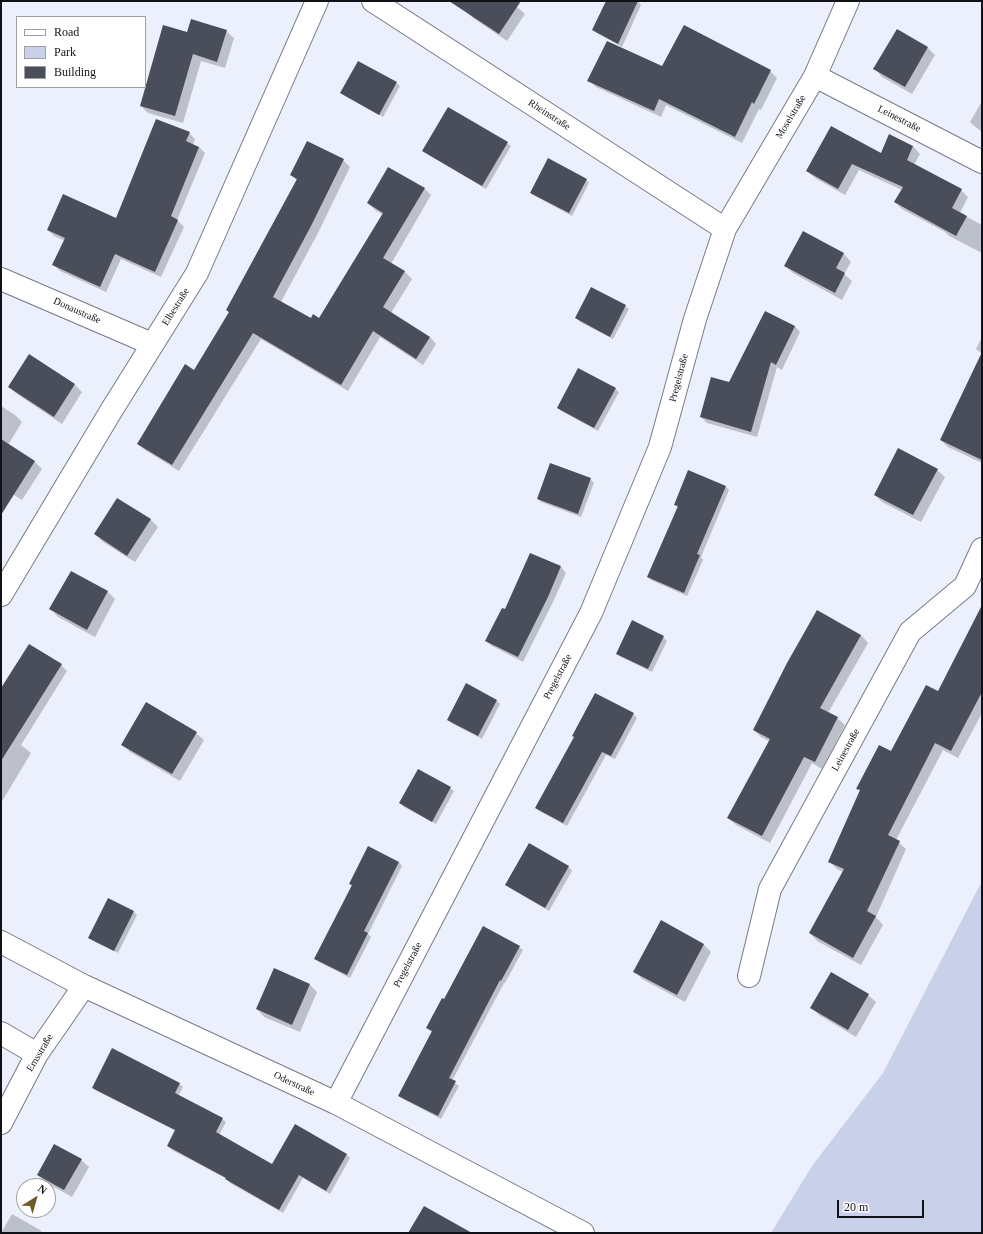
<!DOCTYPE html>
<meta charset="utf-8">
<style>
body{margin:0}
#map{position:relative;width:983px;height:1234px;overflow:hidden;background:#ecf0fd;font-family:Georgia,serif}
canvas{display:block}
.frame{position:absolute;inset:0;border:2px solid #111218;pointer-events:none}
.legend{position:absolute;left:16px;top:16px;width:130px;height:72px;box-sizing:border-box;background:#fff;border:1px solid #a0a0a3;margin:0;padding:5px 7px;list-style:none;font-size:12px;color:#111218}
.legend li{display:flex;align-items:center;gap:8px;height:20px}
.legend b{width:20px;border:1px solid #a0a0a3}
.north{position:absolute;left:16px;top:1178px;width:40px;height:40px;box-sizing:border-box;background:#fff;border:1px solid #a0a0a3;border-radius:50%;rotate:37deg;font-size:11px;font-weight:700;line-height:16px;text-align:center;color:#111218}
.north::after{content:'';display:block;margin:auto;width:14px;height:18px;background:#6b5c29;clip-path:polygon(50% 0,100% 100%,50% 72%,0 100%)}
.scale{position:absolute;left:837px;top:1200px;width:87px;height:18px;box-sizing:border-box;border:2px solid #111218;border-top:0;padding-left:5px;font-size:12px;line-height:14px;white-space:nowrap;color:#111218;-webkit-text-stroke:3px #fff;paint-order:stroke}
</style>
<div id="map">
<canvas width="983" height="1234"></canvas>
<div class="frame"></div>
<ul class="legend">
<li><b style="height:5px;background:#fff"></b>Road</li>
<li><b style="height:11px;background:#c9d0ea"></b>Park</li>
<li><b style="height:11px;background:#4a4e5b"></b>Building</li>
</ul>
<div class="north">N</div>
<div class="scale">20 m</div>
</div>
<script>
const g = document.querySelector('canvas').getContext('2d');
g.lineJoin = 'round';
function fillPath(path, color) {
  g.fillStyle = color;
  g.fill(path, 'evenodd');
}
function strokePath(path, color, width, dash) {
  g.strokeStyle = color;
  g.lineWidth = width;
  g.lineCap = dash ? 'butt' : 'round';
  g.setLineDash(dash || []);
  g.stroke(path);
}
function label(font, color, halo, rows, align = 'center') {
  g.font = font + ' Georgia,serif';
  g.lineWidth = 4;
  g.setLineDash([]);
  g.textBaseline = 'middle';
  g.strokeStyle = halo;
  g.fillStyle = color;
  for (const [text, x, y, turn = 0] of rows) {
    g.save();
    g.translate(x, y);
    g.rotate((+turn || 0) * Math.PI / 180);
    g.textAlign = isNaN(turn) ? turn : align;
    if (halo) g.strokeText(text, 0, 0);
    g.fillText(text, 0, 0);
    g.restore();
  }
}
fillPath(new Path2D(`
 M982,881V1233H771L812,1166L883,1073Z`), '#c9d0ea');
fillPath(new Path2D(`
 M472,1H509L517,7L525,14L507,41L473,18L466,11Z
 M607,1H638L641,5L622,47L597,33L594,30Z
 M897,30L928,48L935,55L912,94L882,77L875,69Z
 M226,31L234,38L225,68L201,61L183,123L148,113L141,106L188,33Z
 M662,68L770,71L777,78L761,110L759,109L742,143L666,105L661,117L596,87L589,80Z
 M396,83L400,86L383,117L345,96L341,93Z
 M982,101V132L978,129L970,122Z
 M189,133L195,139L193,145L199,147L205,153L177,220L184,227L161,277L121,259L106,292L60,271L54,265L65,241L54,236L48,230L116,220Z
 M507,143L511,146L486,189L427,154Z
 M913,146L920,154L914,165L961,190L968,197L960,213L982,225V253L949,236L945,232L902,209L895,202L902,190L859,170L845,195L815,178L807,171Z
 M343,160L350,167L318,233L281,302L311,319H320L383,215L375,210L368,203L424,188L431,195L391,264L405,272L412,279L391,313L430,337L436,344L423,365L380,337L348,391L261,339L179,471L145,450L138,444L194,371L230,313L227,310L297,181L292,175Z
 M586,179L589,183L572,216L535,196L531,193Z
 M803,233L844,254L851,262L844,274L852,281L842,300L793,273L785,266Z
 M625,306L629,309L613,339L580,322L576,318Z
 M795,326L800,332L782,370L777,367L757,437L707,423L701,417L730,384Z
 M982,337V463L948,447L941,440L982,354L976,349Z
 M29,355L75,385L82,392L62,424L17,394L9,387Z
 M615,389L619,392L598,431L561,411L558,408Z
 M1,406L15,415L22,422L8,445L35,462L42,469L22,500L1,487Z
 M937,470L945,477L921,522L882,502L875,495Z
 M590,479L594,483L581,517L541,502L538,499Z
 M725,486L729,490L701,557L703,560L687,596L651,580L648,577L678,508L675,505Z
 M150,519L158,527L135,562L103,542L95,534Z
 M530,554L561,567L566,573L553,602L523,662L492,646L486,641L505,611Z
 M71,572L108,592L115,599L95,637L58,617L51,609Z
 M982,624V713L958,758L943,750L896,840L906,849L876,917L883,925L861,965L817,941L810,933L843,872L837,869L829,861L861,792L858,788L891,752L938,692Z
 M861,635L868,643L828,713L837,718L845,725L822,769L812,763L770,843L736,825L728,818L769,741L761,737L754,730Z
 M663,637L667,641L652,672L621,657L617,653Z
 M61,665L67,671L21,745L31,753L1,803V693Z
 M496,700L500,704L482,739L451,723L448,719Z
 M633,714L637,718L615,759L606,755L567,826L539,811L536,808Z
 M196,733L204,740L180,781L130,752L122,744Z
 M450,788L454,791L436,824L404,807L400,803Z
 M529,844L569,867L572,871L549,911L510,888L506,885Z
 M399,862L402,866L368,934L371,937L350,978L319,962L316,959L352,886L350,884Z
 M133,911L137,915L118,953L93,941L89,937Z
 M661,922L704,945L711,952L685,1002L642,979L634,971Z
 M519,947L523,950L505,983H504L452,1081L459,1086L441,1119L403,1099L399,1095L432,1032L427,1028L444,1000Z
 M274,969L310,985L317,992L300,1032L264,1017L257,1009Z
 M868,995L876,1002L856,1037L819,1015L812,1008Z
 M179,1084L183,1087L178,1096L222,1119L226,1122L219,1135L272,1166L295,1126L347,1155L350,1158L330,1194L303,1178L283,1213L230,1183L227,1179L172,1150L168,1146L176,1131L97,1091L93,1087Z
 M81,1160L89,1167L72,1197L45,1182L38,1175Z
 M12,1214L40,1230L43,1233H1Z`), '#0003');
fillPath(new Path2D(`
 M449,1H521L499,34Z
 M606,1H638L618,44L592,30Z
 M191,19L227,30L217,62L193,54L175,116L140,106L163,25L187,32Z
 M684,25L771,70L754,104L752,102L735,137L659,99L654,111L587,81L607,41L662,66Z
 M897,29L928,47L905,87L873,69Z
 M358,61L397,82L379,115L340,93Z
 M448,107L508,142L482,186L422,151Z
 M156,119L190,132L186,141L199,147L171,216L178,220L155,272L115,254L100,287L52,265L65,238L47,230L63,194L116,218Z
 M831,126L881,153L889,134L913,146L907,160L962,189L952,208L967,216L956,236L894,202L903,187L852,164L838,189L806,171Z
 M307,141L344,159L311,226L273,297L311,318L313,314L319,318L383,213L367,203L388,167L425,188L383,258L405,271L383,307L430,337L416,359L373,331L341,385L253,333L172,465L137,444L185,364L194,370L229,312L226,310L297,179L290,175Z
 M548,158L587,179L569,213L530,193Z
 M803,231L844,253L836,268L845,273L835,293L784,266Z
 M591,287L626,305L610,337L575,318Z
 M765,311L795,326L776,365L771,362L751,432L700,417L711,377L729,382Z
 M982,352V460L940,440Z
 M29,354L75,384L54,417L8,387Z
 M578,368L616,388L594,428L557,408Z
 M1,439L35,461L1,515Z
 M898,448L938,469L913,515L874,495Z
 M550,463L591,478L578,514L537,499Z
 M688,470L726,486L697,554L700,555L684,593L647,577L678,506L674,505Z
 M117,498L151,519L127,556L94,534Z
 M530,553L561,566L548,597L518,657L485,641L502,608L505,609Z
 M71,571L108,591L87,630L49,609Z
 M982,605V692L951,751L935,743L888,835L900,841L867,911L876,916L853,958L809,933L844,869L828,862L860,790L856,789L879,745L891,751L926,685L938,691Z
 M817,610L861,635L820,708L838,717L815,762L804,757L762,836L727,818L770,739L753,730L787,663Z
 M632,620L664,636L648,669L616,654Z
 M29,644L62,664L1,761V688Z
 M466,683L497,700L478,736L447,720Z
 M595,693L634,713L611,756L602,752L563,823L535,808L574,737L572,736Z
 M146,702L197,732L172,774L121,745Z
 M418,769L451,787L432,822L399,803Z
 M529,843L569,866L545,908L505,885Z
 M368,846L399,862L364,931L368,933L347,975L314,959L352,885L349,884Z
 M108,898L134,911L114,951L88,938Z
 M661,920L704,944L677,995L633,972Z
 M483,926L520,946L501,981L500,980L449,1078L456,1081L438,1116L398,1096L432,1031L426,1028L442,998L444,999Z
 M274,968L310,984L292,1025L256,1009Z
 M831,972L869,994L848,1030L810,1008Z
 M112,1048L180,1083L175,1093L223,1118L216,1132L272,1164L295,1124L347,1154L326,1191L299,1175L279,1210L225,1179L226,1178L167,1146L175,1130L92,1088Z
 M54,1144L82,1159L64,1190L37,1175Z
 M424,1206L472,1233H408Z`), '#4a4e5b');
const minor = new Path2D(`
 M373,1L725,229
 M815,76L982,162
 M1,279L152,344
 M1,595L111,411L197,273L317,1
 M1,942L84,986L336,1103L583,1233
 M749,976L770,889L910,632L965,586L982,549
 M1,1033L37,1054
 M336,1103L591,613L660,447L695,319L725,229L815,76L848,1
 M1,1123L37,1054L84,986`);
strokePath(minor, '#767b89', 24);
strokePath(minor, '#fff', 22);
label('10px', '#111218', '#fff', [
 ["Rheinstraße",549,115,33],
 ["Moselstraße",791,117,-59],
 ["Leinestraße",899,119,27],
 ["Elbestraße",176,307,-58],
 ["Donaustraße",77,311,24],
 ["Pregelstraße",679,378,-75],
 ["Pregelstraße",558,677,-62],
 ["Leinestraße",846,750,-61],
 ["Pregelstraße",408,965,-62],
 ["Emsstraße",40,1053,-59],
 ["Oderstraße",294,1084,25]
]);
</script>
